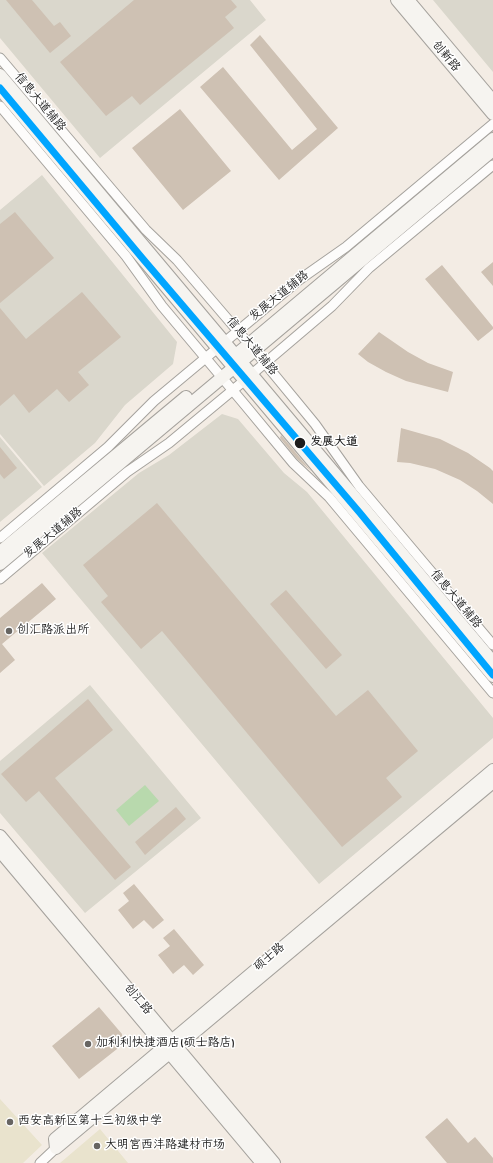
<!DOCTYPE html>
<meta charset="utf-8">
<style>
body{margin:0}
canvas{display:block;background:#f3ece4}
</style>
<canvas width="493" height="1163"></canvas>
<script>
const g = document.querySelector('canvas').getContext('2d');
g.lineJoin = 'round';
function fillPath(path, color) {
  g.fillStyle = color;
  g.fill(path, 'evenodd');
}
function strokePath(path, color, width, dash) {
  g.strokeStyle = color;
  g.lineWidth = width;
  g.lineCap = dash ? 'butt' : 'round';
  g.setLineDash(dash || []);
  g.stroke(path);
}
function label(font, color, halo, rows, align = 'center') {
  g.font = font + ' "Gochi Hand","LXGW WenKai TC",sans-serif';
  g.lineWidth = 3;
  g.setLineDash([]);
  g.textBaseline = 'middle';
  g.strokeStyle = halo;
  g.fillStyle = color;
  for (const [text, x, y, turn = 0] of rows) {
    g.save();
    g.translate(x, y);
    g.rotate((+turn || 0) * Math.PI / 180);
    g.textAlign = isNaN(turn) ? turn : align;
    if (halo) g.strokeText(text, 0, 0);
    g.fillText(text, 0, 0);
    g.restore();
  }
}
fillPath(new Path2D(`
 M0,1099L42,1145L23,1163H0Z
 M100,1129L128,1163H60Z`), '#e9e3cd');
fillPath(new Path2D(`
 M0,0H250L266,20L100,158L0,38Z
 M433,0H493V72Z
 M42,175L177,342L173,364L125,405L95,443L44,486L0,434V210Z
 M222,414L238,419L284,473L307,492L493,718V738L319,884L42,553L139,473L169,455Z
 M0,437L42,487L0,522Z
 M90,685L201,818L85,913L0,813V761Z`), '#dad7cc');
fillPath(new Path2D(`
 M145,785L159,801L129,826L116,810Z`), '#b8d9ad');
fillPath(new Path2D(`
 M6,0H32L54,26L60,22L71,36L50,53Z
 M134,0H231L237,7L225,17L234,28L140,105L132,96L106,116L60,62Z
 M260,35L338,128L279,180L200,87L223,67L292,150L317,129L250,45Z
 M180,109L231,171L183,210L132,148Z
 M15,212L54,258L0,303V224Z
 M493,262V286L481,272Z
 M442,265L493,327V329L478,341L425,279Z
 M82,292L121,337L78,372L89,385L69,402L57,389L29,413L14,394L0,406V308L26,339Z
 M379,332L408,352L428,363L453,372L448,392L406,381L386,372L368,362L358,354Z
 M401,428L440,439L468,453L490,468L493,471V504L477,491L460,480L435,469L410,463L397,462Z
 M281,435L311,471L297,459L280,438Z
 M0,447L17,468L4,479L0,474Z
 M157,503L336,716L368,690L418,751L386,778L402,797L342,847L162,631L141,649L101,602L108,596L83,565Z
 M42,583L56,599L2,644L15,660L0,673V618Z
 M286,590L342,655L326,669L270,604Z
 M88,699L113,730L55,778L131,867L115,880L39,791L26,802L1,774Z
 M176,807L186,819L145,855L135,842Z
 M134,884L164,920L153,929L144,920L133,929L118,910L129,901L123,893Z
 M174,929L204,965L193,975L184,965L173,974L158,955L170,946L163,938Z
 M99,1007L122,1034V1041L117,1049L79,1079L52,1046Z
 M447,1118L468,1143L475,1137L493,1158V1163H447L425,1137Z`), '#cec1b3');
const street = new Path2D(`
 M0,58L146,230L177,260L254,350L315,424L359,486L493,645
 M0,106L126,256L162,306L245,405L293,463L329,497L493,693
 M0,538L108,447L154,401L299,280L346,247L493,124
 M0,579L127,472L169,443L245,380L332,306L369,268L493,165
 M40,1163L56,1148`);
const secondary = new Path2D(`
 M397,0L493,114
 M408,0L493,101
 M0,75L493,662
 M0,89L493,676
 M231,359L493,139
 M0,552L186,397
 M0,564L493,150
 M493,770L55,1139L56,1148L493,782
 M0,836L274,1163
 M0,851L262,1163`);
strokePath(street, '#a5a29d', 11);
strokePath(secondary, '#a5a29d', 14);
strokePath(street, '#fdfcfb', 9);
strokePath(secondary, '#f6f4f0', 12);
strokePath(new Path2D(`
 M0,88L143,259L360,513L493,675`), '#00a5ff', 7);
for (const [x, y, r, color] of [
 [300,443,6,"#1c1c1c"],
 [9,631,4,"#676562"],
 [88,1044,4,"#676562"],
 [10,1122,4,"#676562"],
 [97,1146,4,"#676562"]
]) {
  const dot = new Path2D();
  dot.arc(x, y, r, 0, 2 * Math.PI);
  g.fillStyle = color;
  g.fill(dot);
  strokePath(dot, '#fff', 1.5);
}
label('12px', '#1c1c1c', '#fff', [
 ["创新路",445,57,50],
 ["信息大道辅路",39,103,50],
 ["发展大道辅路",280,297,-39],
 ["信息大道辅路",251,347,50],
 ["发展大道辅路",54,534,-40],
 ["信息大道辅路",455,600,50],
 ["硕士路",270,958,-40],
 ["创汇路",137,1000,50]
]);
label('bold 12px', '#1c1c1c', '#fff', [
 ["发展大道",310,443]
], 'left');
label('12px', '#1c1c1c', '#fff', [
 ["创汇路派出所",17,631],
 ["加利利快捷酒店(硕士路店)",96,1044],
 ["西安高新区第十三初级中学",18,1122],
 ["大明宫西沣路建材市场",105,1146]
], 'left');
</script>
